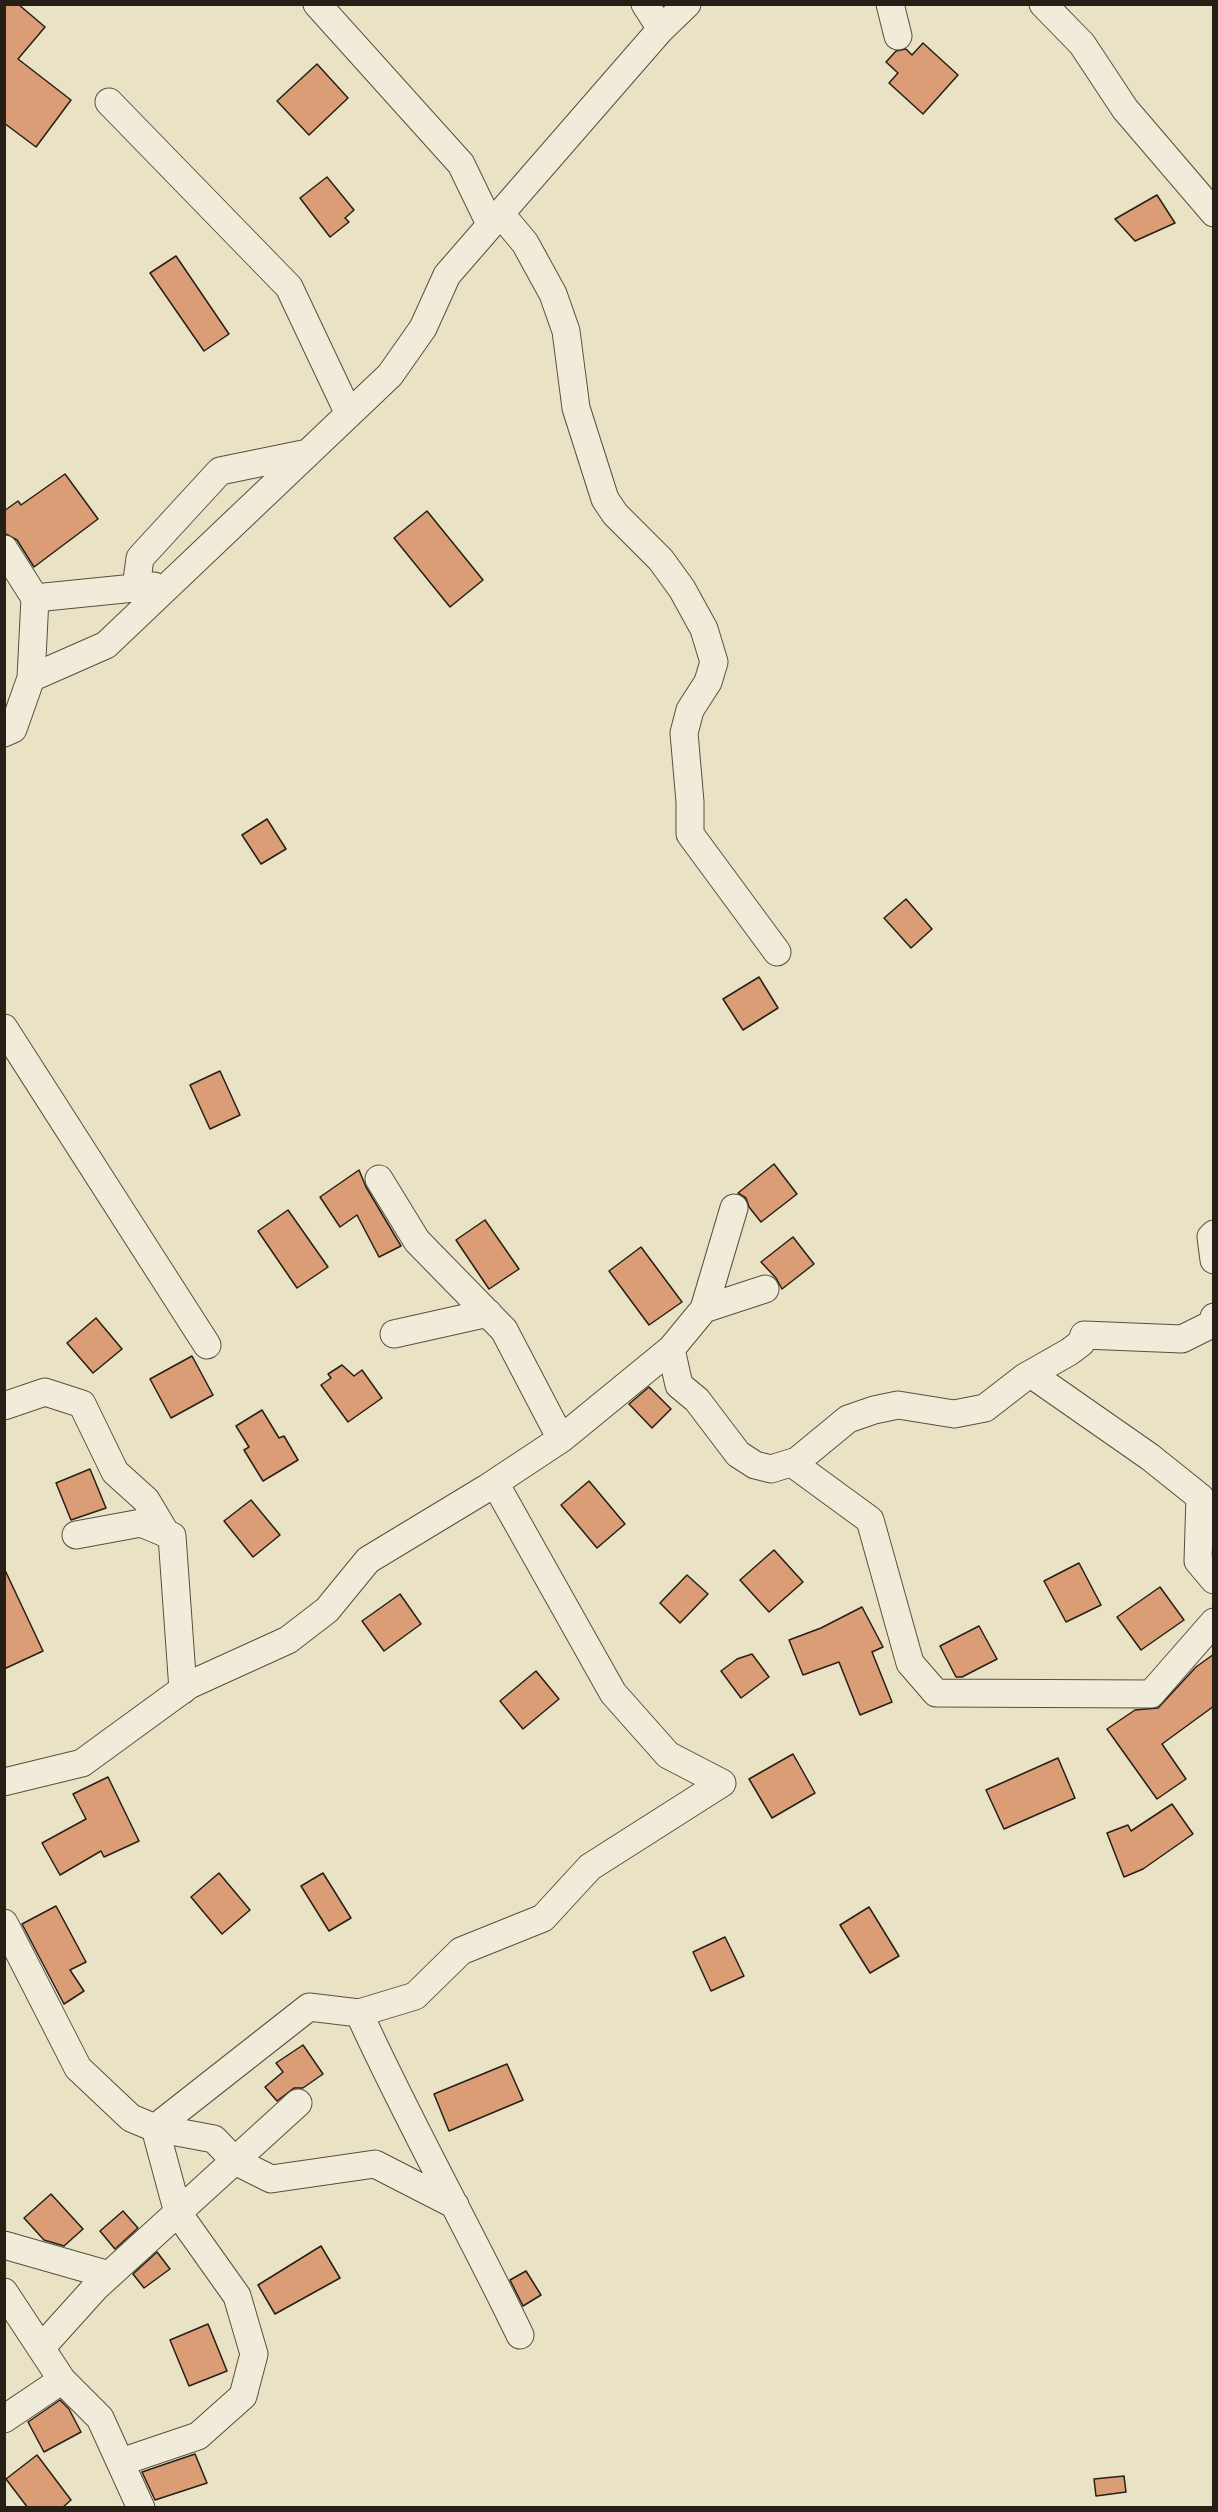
<!DOCTYPE html>
<style>
body{margin:0}
#map{position:relative;width:1218px;height:2512px;overflow:hidden;background:#eae2c5;font-family:"Old Standard TT",serif}
canvas{display:block}
.frame{position:absolute;inset:0;border:6px solid #261f15;pointer-events:none}
</style>
<div id="map">
<canvas width="1218" height="2512"></canvas>
<div class="frame"></div>
</div>
<script>
const g = document.querySelector('canvas').getContext('2d');
g.lineJoin = 'round';
function fillPath(path, color) {
  g.fillStyle = color;
  g.fill(path, 'evenodd');
}
function strokePath(path, color, width, dash) {
  g.strokeStyle = color;
  g.lineWidth = width;
  g.lineCap = dash ? 'butt' : 'round';
  g.setLineDash(dash || []);
  g.stroke(path);
}
const building = new Path2D(`
 M4,4H18L45,27L18,59L71,100L36,147L4,123Z
 M923,43L958,75L923,114L889,83L898,73L886,62L896,51L906,49L912,55Z
 M317,64L348,98L309,135L277,101Z
 M327,177L354,210L345,218L349,222L330,237L300,198Z
 M1157,195L1175,223L1135,241L1115,219Z
 M176,256L229,334L204,351L150,273Z
 M65,474L98,519L34,567L17,540L4,533V511L18,501L21,505Z
 M427,511L483,580L450,607L394,538Z
 M267,819L286,849L261,864L242,835Z
 M906,899L932,929L911,948L884,918Z
 M759,977L778,1008L743,1030L723,999Z
 M220,1071L240,1115L210,1129L190,1085Z
 M774,1164L797,1194L761,1222L749,1207L746,1198L738,1193Z
 M359,1170L366,1187L401,1246L379,1257L357,1215L340,1227L320,1197Z
 M288,1210L328,1267L297,1288L258,1231Z
 M485,1220L519,1269L489,1289L456,1240Z
 M793,1237L814,1264L782,1289L776,1278L761,1262Z
 M641,1247L682,1302L649,1325L609,1271Z
 M96,1318L122,1349L93,1373L67,1343Z
 M192,1356L213,1395L171,1418L150,1379Z
 M342,1365L354,1376L362,1370L382,1398L348,1422L321,1385L331,1378L328,1374Z
 M649,1387L671,1409L652,1428L629,1404Z
 M262,1410L279,1438L284,1436L298,1460L263,1481L244,1450L249,1447L236,1426Z
 M90,1469L106,1508L71,1520L56,1483Z
 M589,1481L625,1524L597,1548L561,1505Z
 M251,1500L280,1535L253,1557L224,1521Z
 M774,1550L803,1582L769,1612L740,1580Z
 M1079,1563L1101,1605L1066,1622L1044,1581Z
 M4,1568L43,1651L4,1669Z
 M687,1575L708,1594L680,1623L660,1603Z
 M1160,1587L1184,1620L1141,1650L1117,1617Z
 M400,1594L421,1624L384,1651L362,1621Z
 M862,1607L883,1647L872,1652L892,1702L860,1715L839,1662L803,1675L789,1640L821,1628Z
 M979,1626L997,1659L962,1677H956L940,1646Z
 M752,1654L769,1677L741,1698L721,1671L737,1659Z
 M1214,1654V1706L1162,1744L1186,1779L1157,1799L1107,1729L1135,1710L1158,1708L1196,1667Z
 M536,1671L559,1699L523,1729L500,1701Z
 M793,1754L815,1793L772,1818L749,1779Z
 M1058,1758L1075,1798L1004,1829L986,1790Z
 M108,1777L139,1841L104,1857L101,1851L60,1875L42,1843L86,1819L73,1794Z
 M1172,1804L1193,1834L1143,1869L1124,1877L1107,1833L1128,1825L1131,1831Z
 M219,1873L250,1910L222,1934L191,1897Z
 M323,1873L351,1918L329,1931L301,1886Z
 M56,1906L86,1962L70,1970L84,1991L64,2004L22,1924Z
 M869,1907L899,1956L870,1973L840,1925Z
 M725,1937L744,1976L711,1991L693,1952Z
 M303,2045L323,2074L303,2088H294L277,2101L265,2087L283,2072L276,2063Z
 M507,2064L523,2100L449,2131L434,2094Z
 M51,2194L83,2229L64,2246L44,2240L24,2218Z
 M123,2211L138,2228L115,2249L100,2231Z
 M321,2246L340,2278L275,2314L258,2285Z
 M157,2252L170,2269L144,2288L133,2274Z
 M526,2271L541,2295L523,2306L510,2280Z
 M208,2324L227,2371L189,2386L170,2340Z
 M60,2400L69,2409L81,2432L44,2452L28,2422Z
 M195,2454L207,2483L155,2500L142,2472Z
 M37,2455L71,2500L62,2508H28L6,2479Z
 M1124,2476L1126,2492L1096,2496L1094,2479Z`);
fillPath(building, '#db9d76');
strokePath(building, '#261f15', 1.5);
const minor = new Path2D(`
 M317,4L461,164L490,224
 M645,4L661,29
 M890,4L898,36
 M1043,4L1082,44L1125,109L1214,213
 M109,102L289,287L349,414
 M500,213L525,243L553,294L566,331L576,408L605,499L615,514L661,560L682,589L704,629L714,662L708,682L690,710L684,733L690,802V834L777,952
 M4,549L35,598
 M136,588L140,558L220,471L308,453
 M31,678L35,598L154,586
 M4,733L13,729L31,678L106,645L390,375L423,328L447,275L661,29L687,4
 M4,1028L207,1345
 M379,1179L417,1241L504,1330L561,1439
 M1214,1234L1211,1237L1214,1260
 M704,1309L765,1289
 M394,1334L488,1313
 M671,1349L704,1309L734,1208
 M1031,1374L1150,1457L1200,1497L1198,1561L1214,1580
 M4,1406L45,1392L82,1404L115,1472L146,1500L165,1532
 M792,1463L870,1520L910,1663L936,1693L1151,1694L1214,1622
 M76,1535L141,1523L172,1536L183,1690
 M4,1782L82,1763L189,1685L288,1640L327,1610L368,1560L487,1488L561,1439L671,1349L679,1385L697,1400L738,1454L755,1465L771,1469L797,1461L848,1419L874,1410L898,1405L954,1414L985,1408L1025,1377L1069,1352L1081,1343L1084,1335L1182,1339L1212,1324L1214,1317
 M4,1923L78,2068L131,2118L155,2128L178,2213L237,2296L254,2354L243,2396L198,2436L121,2462
 M359,2013L415,1996L461,1951L543,1918L590,1867L722,1783L668,1755L613,1693L495,1483
 M155,2128L309,2007L359,2013C409,2123 468,2227 520,2335
 M155,2128L214,2139L235,2161L271,2179L375,2164L455,2205
 M4,2245L109,2275
 M4,2292L62,2380L4,2419
 M41,2348L96,2287L298,2103
 M62,2380L100,2418L141,2508`);
strokePath(minor, '#575041', 29);
strokePath(minor, '#f1ecd9', 27);
</script>
